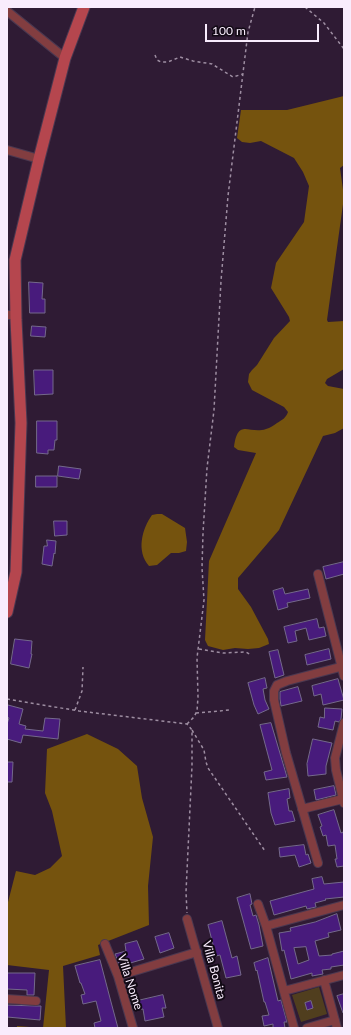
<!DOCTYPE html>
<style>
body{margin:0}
#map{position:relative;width:351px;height:1035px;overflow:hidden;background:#2f1b34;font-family:Lato,sans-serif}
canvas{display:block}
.frame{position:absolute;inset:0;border:8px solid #f9ecfd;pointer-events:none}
.scale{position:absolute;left:205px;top:24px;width:114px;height:18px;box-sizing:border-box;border:2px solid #f9ecfd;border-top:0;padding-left:5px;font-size:12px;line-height:14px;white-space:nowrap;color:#f9ecfd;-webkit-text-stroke:3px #120a15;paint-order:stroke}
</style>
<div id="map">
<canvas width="351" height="1035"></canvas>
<div class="frame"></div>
<div class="scale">100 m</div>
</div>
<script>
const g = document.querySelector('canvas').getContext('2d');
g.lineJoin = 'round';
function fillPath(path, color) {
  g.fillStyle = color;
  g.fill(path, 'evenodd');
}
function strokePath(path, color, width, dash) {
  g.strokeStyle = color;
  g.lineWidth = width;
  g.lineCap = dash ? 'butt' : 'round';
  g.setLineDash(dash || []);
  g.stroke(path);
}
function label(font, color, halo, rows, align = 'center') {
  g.font = font + ' Lato,sans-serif';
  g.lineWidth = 4;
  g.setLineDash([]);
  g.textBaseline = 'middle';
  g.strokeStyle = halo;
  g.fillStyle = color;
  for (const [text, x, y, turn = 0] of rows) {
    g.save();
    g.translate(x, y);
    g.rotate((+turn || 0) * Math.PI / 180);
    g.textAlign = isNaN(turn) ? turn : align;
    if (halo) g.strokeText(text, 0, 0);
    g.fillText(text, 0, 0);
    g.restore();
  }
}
fillPath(new Path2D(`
 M319,987L327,1014L301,1022L292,995Z`), '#503e1e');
fillPath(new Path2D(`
 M344,96V165L340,168L344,197L327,320L328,322L344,321V369L327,379L325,383L328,386L344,389V428L335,433L323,436L279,530L238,578V589L251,607L268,639L269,644L259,648L248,649L235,648L223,650L208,646L205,640L209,561L256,453L238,450L234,447C238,417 249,435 266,429C270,428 274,425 277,423C282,420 286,418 288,412L284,407L252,390L248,382L249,374L252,370L257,365L274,338L290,321L289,317L271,288L276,263L304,222L309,186L303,172L294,158L261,141L250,143L242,142L237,138L241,110H287Z
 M157,514H162L185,528L187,542L186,551L179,553H171L157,565L149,566C136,551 142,529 152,515Z
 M87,734L118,749L137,766L142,798L153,837L148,886L149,925L98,945L100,955L63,966L66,1028H17V1026L43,1028L49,970L7,965V906L16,871L35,875L50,868L62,856L52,811L45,793L47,749Z`), '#75530e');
const building = new Path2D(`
 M29,282L43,283L42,299H45V313H30Z
 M32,326L46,327L45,337L31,336Z
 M34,370H53V394L35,395Z
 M37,421H57V440H55L54,450H48V454L37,453Z
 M59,466L81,469L79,479L58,476Z
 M36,476H57V487H36Z
 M54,521H67V535L55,536Z
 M47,540L56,541L55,554L54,553L52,566L42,564L44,546H47Z
 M344,562V574L326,579L323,567Z
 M283,588L285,594L308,589L310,598L287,603L288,607L278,610L273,591Z
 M317,619L319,628L324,627L326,636L309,640L306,628L295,631L297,641L288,643L284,627Z
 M15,639L32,641L31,654H32L29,668L11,664Z
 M329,649L331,659L307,665L305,655Z
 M278,650L284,675L275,678L269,652Z
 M265,678L267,688L263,689L265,700L269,709L258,714L254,705L248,683Z
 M338,679L344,700L323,705L321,694L314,696L312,686Z
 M298,687L302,701L281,706L280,699V692Z
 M8,705L23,709L19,724L26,726L25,729L43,731L45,718L60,719L58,739L23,735L21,743L7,739V724L9,718L7,717Z
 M325,708L342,709L341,719L339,722L335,721L333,730L318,727L320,717L324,718Z
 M271,723L287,777L266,780L264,772L272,770L260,725Z
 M313,739L332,743L326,766V774L308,776L307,764Z
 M7,762H13L12,782H7Z
 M334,786L336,795L316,800L314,790Z
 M289,789L290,798L287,799L289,811H292L295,821L275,825L271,813L268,793Z
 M334,810L341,833L343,832L344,836V866L337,867L335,859H337L335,845L328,846L326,835L323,836L320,827L322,826L318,815Z
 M304,845L306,855L308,854L311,863L299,867L295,855L280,857L279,848Z
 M322,877L324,884L344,882V897L325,899L326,900L315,903L316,907L307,909L306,906L274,915L270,901L314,889L312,879Z
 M250,894L252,904L250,905L253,916L256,915L259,925L263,946L251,949L237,898Z
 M337,914L341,930L328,933L329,937L315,941L319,956L332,955V954L344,951V965L331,967V969L322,970L323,974L312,976V973L291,979L284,950L282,951L279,933L291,931L290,928L315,922ZM306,947L309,960L298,964L294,948Z
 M222,921L232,958L237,956L241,975L226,978L220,955L216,956L208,925Z
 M169,933L174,948L160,953L155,937Z
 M137,941L144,959L120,966L115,954L126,951L125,944Z
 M268,958L278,1001L281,1000L287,1022H284L285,1028H273V1024L264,1026L262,1016L269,1015L265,1002H264L257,970L256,971L254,963Z
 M100,960L111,1002L118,1028H95L94,1023L101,1021L96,1001L83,1004L81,995L85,994L81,983H80L75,966Z
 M8,973H35L34,995H27V990L7,989Z
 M344,994V1013H343L337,996Z
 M163,995L166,1008H162L164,1017L145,1021L143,1009L135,1010L133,1002Z
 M311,1001L313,1008L307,1010L305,1003Z
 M7,1005L36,1006H41L40,1020L7,1017Z`);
fillPath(building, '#481b7c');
strokePath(building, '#74698b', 1);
const street = new Path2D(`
 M7,11L65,58
 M7,150L39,159
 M7,315H16
 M318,574L344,676
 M344,723L335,758L336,770L344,803
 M302,809L343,799
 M318,863L286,753L274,700V691L277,685L287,681L344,666
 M258,904L266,926L294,1028
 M187,919L218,1028
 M266,926L344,905
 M105,944L118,976L133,1028
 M118,976L197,952
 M324,980L337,1028
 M284,991L344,975
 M7,999L36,1001
 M307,1028L335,1020`);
const secondary = new Path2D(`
 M7,612L16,572L21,423L16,320L15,260L39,159L65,58L84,7`);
strokePath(street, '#4b3850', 10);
strokePath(secondary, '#4b3850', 13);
strokePath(new Path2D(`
 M305,7L324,23L344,49
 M155,55L157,60L161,62H168L180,57L193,61L212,64L233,77L243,74
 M199,649L223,653L246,652L251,655
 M7,699L79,711L187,724L192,730V766L186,892L187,913
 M75,710L82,691L83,667
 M196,713L230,710
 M187,724L194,717L197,711L198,697L197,658L204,600L202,568L203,533L207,468L214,410L221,281L228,196L248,32L255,7
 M192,730L204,750L206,762L208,768L265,851`), '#9e8ea2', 1.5, [3, 3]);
strokePath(street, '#823d40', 8);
strokePath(secondary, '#b5464e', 11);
label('12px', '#f9ecfd', '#120a15', [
 ["Villa Bonita",214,970,75],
 ["Villa Nome",130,982,72]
]);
</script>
